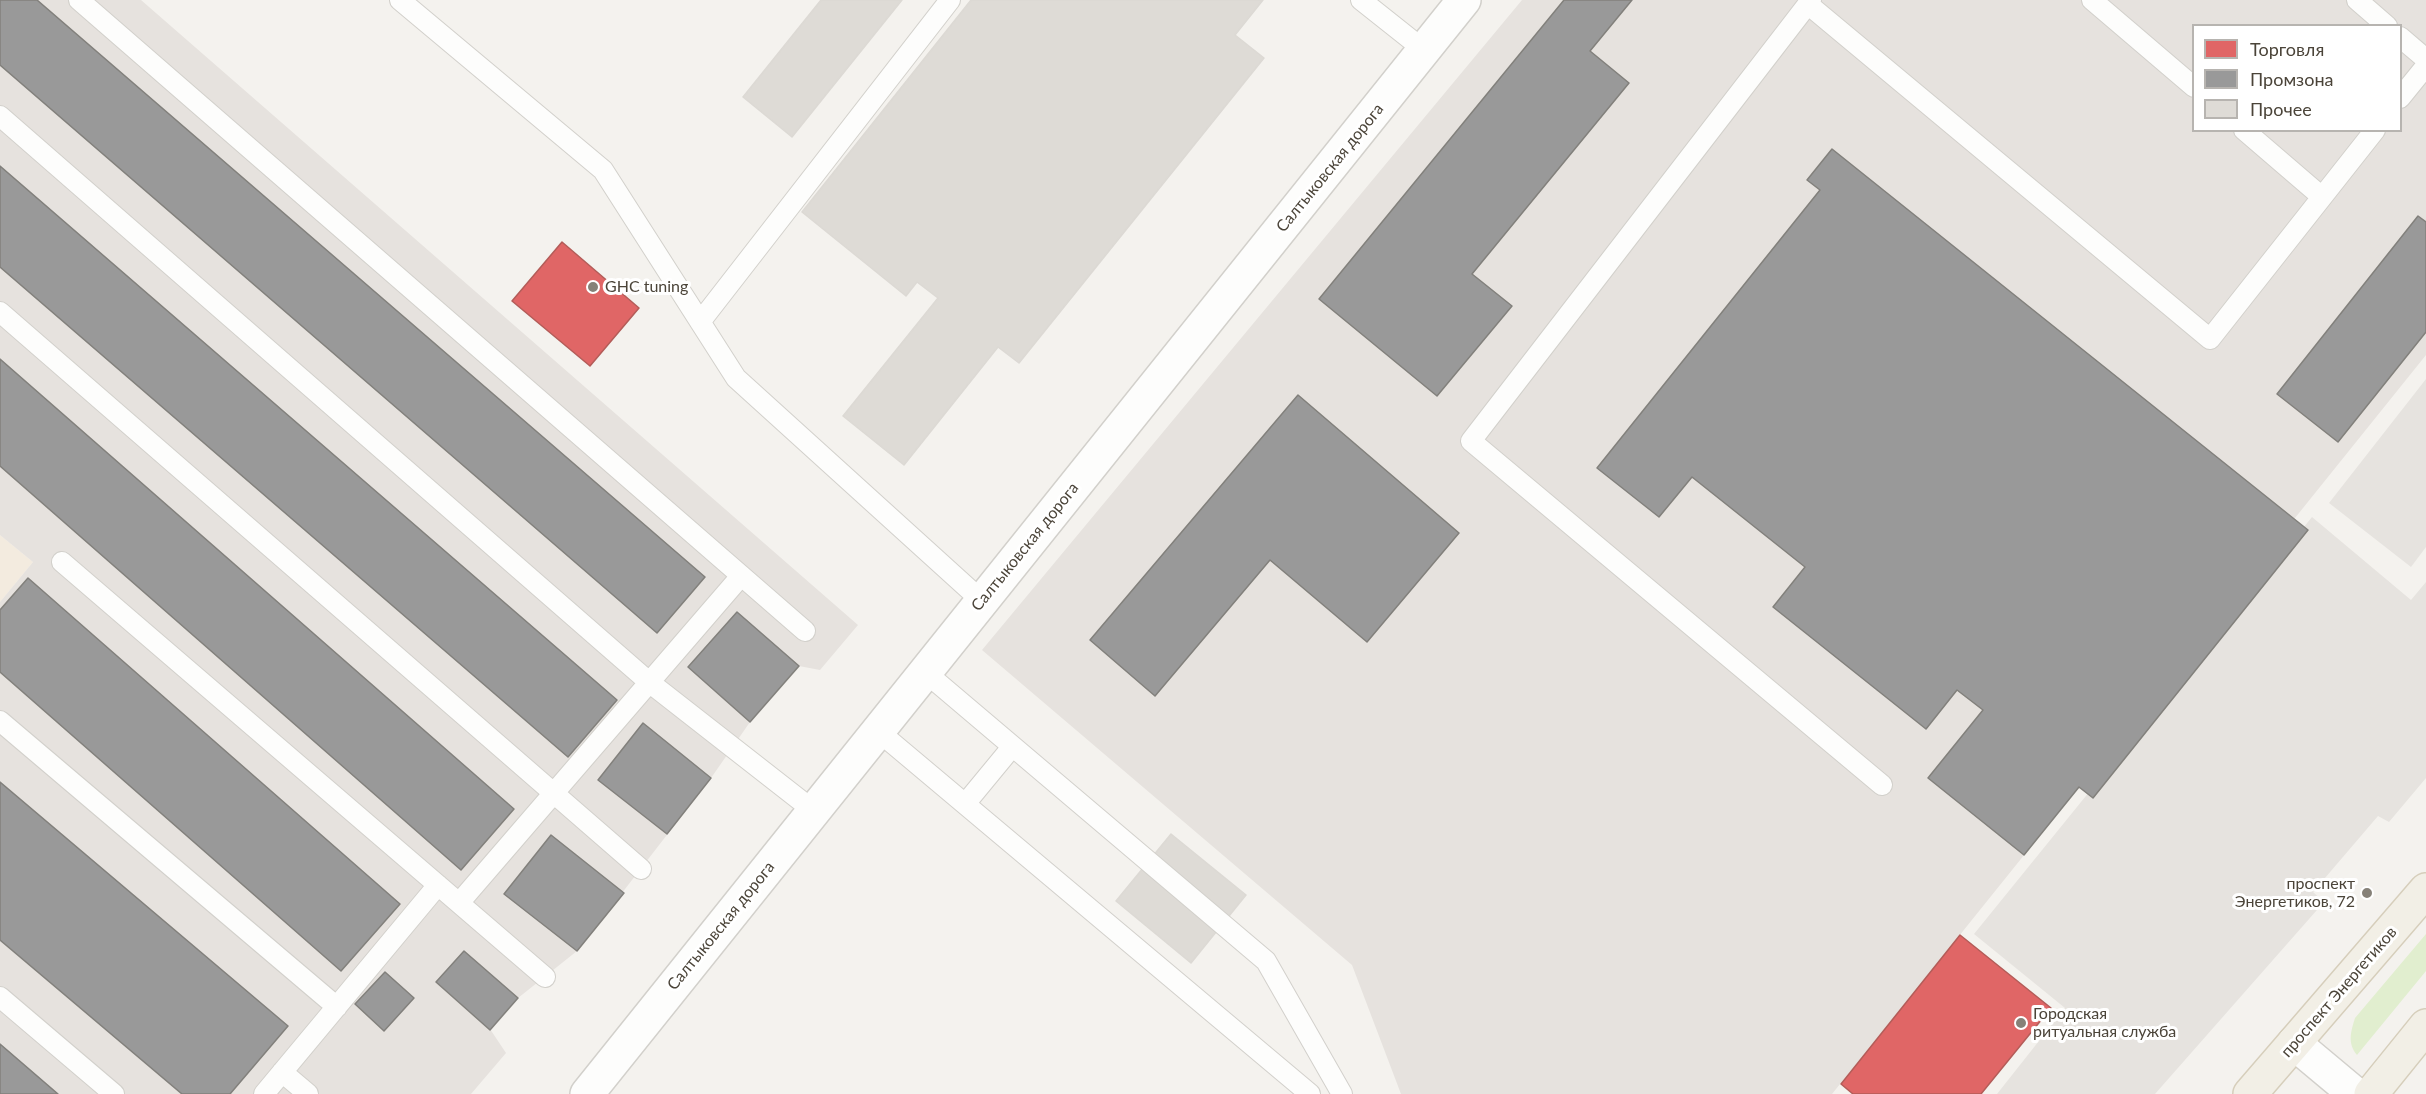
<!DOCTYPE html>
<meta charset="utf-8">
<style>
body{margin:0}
#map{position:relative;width:2426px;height:1094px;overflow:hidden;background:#f4f2ee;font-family:Lato,sans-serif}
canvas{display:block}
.legend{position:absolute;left:2192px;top:24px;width:210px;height:108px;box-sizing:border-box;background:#fff;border:2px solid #b7b4b0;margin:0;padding:8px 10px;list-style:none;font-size:18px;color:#4b4439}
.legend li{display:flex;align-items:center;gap:12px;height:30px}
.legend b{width:30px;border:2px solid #b7b4b0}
</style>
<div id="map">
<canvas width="2426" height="1094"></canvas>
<ul class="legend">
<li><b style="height:16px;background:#e06666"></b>Торговля</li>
<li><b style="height:16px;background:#999"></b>Промзона</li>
<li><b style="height:16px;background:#dedbd6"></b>Прочее</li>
</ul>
</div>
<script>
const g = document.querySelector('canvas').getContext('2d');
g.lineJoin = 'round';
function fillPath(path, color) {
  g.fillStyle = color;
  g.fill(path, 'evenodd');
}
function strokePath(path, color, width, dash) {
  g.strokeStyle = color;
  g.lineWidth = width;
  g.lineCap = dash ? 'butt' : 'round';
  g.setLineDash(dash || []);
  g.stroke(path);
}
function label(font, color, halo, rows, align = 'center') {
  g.font = font + ' Lato,sans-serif';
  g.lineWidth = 6;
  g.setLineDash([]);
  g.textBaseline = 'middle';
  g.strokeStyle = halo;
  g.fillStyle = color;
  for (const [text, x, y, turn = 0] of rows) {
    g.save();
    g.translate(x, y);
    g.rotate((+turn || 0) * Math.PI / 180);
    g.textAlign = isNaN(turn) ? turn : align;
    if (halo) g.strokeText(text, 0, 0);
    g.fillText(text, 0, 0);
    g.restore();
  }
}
fillPath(new Path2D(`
 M0,535L33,562L0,602Z`), '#f3ebdf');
fillPath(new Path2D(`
 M0,0H141L858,625L820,670L799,666L750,722L711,778L577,951L518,998L490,1029L506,1053L471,1094H0V602L33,562L0,535Z
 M1522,0H2426V355L1832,1094H1401L1352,965L982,650ZM2194,26H2400V130H2194Z`), '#e6e2de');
fillPath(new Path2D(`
 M2426,934V971L2357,1055C2347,1043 2351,1031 2355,1018Z`), '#e1eecf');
fillPath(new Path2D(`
 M2426,379V547L2411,567L2329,503Z
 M2312,517L2411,600L2426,582V778L2389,822L2378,816L2313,892L2324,902L2155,1094H1997L2065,1008L1974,934Z`), '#e6e3df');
const shops = new Path2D(`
 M562,242L639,308L590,366L512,301Z
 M1960,935L2051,1008L1981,1094H1853L1841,1084Z`);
fillPath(shops, '#e06666');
strokePath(shops, '#b35c58', 1.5);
const industry = new Path2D(`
 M0,0H37L705,577L657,633L0,65Z
 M1564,0H1632L1590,51L1629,83L1472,274L1512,306L1437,396L1319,299Z
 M1832,149L2308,530L2093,798L2079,787L2024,855L1928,778L1983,710L1957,690L1926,729L1773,607L1805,567L1692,477L1659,517L1597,468L1820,190L1807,180Z
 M0,166L617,700L568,757L0,267Z
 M2418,216L2426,222V332L2338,442L2277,394Z
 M0,359L514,809L461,870L0,466Z
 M1298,395L1459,533L1367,642L1270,560L1155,696L1090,640Z
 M28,578L400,904L341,971L0,672V610Z
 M737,612L799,666L750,722L688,667Z
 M643,723L711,778L667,834L598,780Z
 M0,782L288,1026L230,1094H182L0,940Z
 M551,835L624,893L577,951L504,894Z
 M464,951L518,998L490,1030L436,982Z
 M385,972L414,998L384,1031L355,1004Z
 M0,1044L58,1094H0Z`);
fillPath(industry, '#999');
strokePath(industry, '#82807c', 1.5);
const building = new Path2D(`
 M821,0H902L792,137L743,97Z
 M971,0H1263L1235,35L1264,58L1019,363L998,347L904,465L843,416L938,298L917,282L906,296L802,212Z
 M1171,834L1246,895L1191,963L1116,901Z`);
fillPath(building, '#dedbd6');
strokePath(building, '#dcd9d4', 1.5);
const lane = new Path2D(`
 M79,0L805,631
 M400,0L603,170L736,378L982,601
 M1361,0L1424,50
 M1811,0L1471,441L1882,785
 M2092,0L2194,87
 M2357,0L2387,26
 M1809,5L2210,339L2375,130
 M2400,37L2426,59
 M2400,98L2426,66
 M0,116L649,682L814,811
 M2244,130L2322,197
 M0,312L641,869
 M700,322L950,0
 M62,562L545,977
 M925,672L1266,961L1342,1094
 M0,721L337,1007
 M878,731L1310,1094
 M965,804L1012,747
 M459,903L741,576
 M0,997L114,1094
 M282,1072L308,1094
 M264,1094L438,885`);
const street = new Path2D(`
 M2294,1043L2355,1094
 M587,1094L1464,0`);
const primary = new Path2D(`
 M2250,1094L2426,890
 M2371,1094L2426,1026`);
strokePath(lane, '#d2d0cb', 22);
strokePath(street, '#d2d0cb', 36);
strokePath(primary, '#d6cebb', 36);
strokePath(lane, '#fdfdfc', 20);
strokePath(street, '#fdfdfc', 33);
strokePath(primary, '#f2efe6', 33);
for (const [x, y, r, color] of [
 [593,287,6,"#868178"],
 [2367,893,6,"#868178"],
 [2021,1023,6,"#868178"]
]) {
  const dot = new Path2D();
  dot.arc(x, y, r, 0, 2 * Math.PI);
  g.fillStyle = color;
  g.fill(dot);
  strokePath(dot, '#fff', 2);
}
label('16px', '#4b4439', '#fff', [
 ["Салтыковская дорога",1330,168,-51],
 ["Салтыковская дорога",1025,547,-51],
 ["Салтыковская дорога",721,926,-51],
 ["проспект Энергетиков",2339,992,-49]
]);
label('16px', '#4b4439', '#fff', [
 ["GHC tuning",605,287],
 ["проспект",2355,884,"right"],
 ["Энергетиков, 72",2355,902,"right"],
 ["Городская",2033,1014],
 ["ритуальная служба",2033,1032]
], 'left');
</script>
